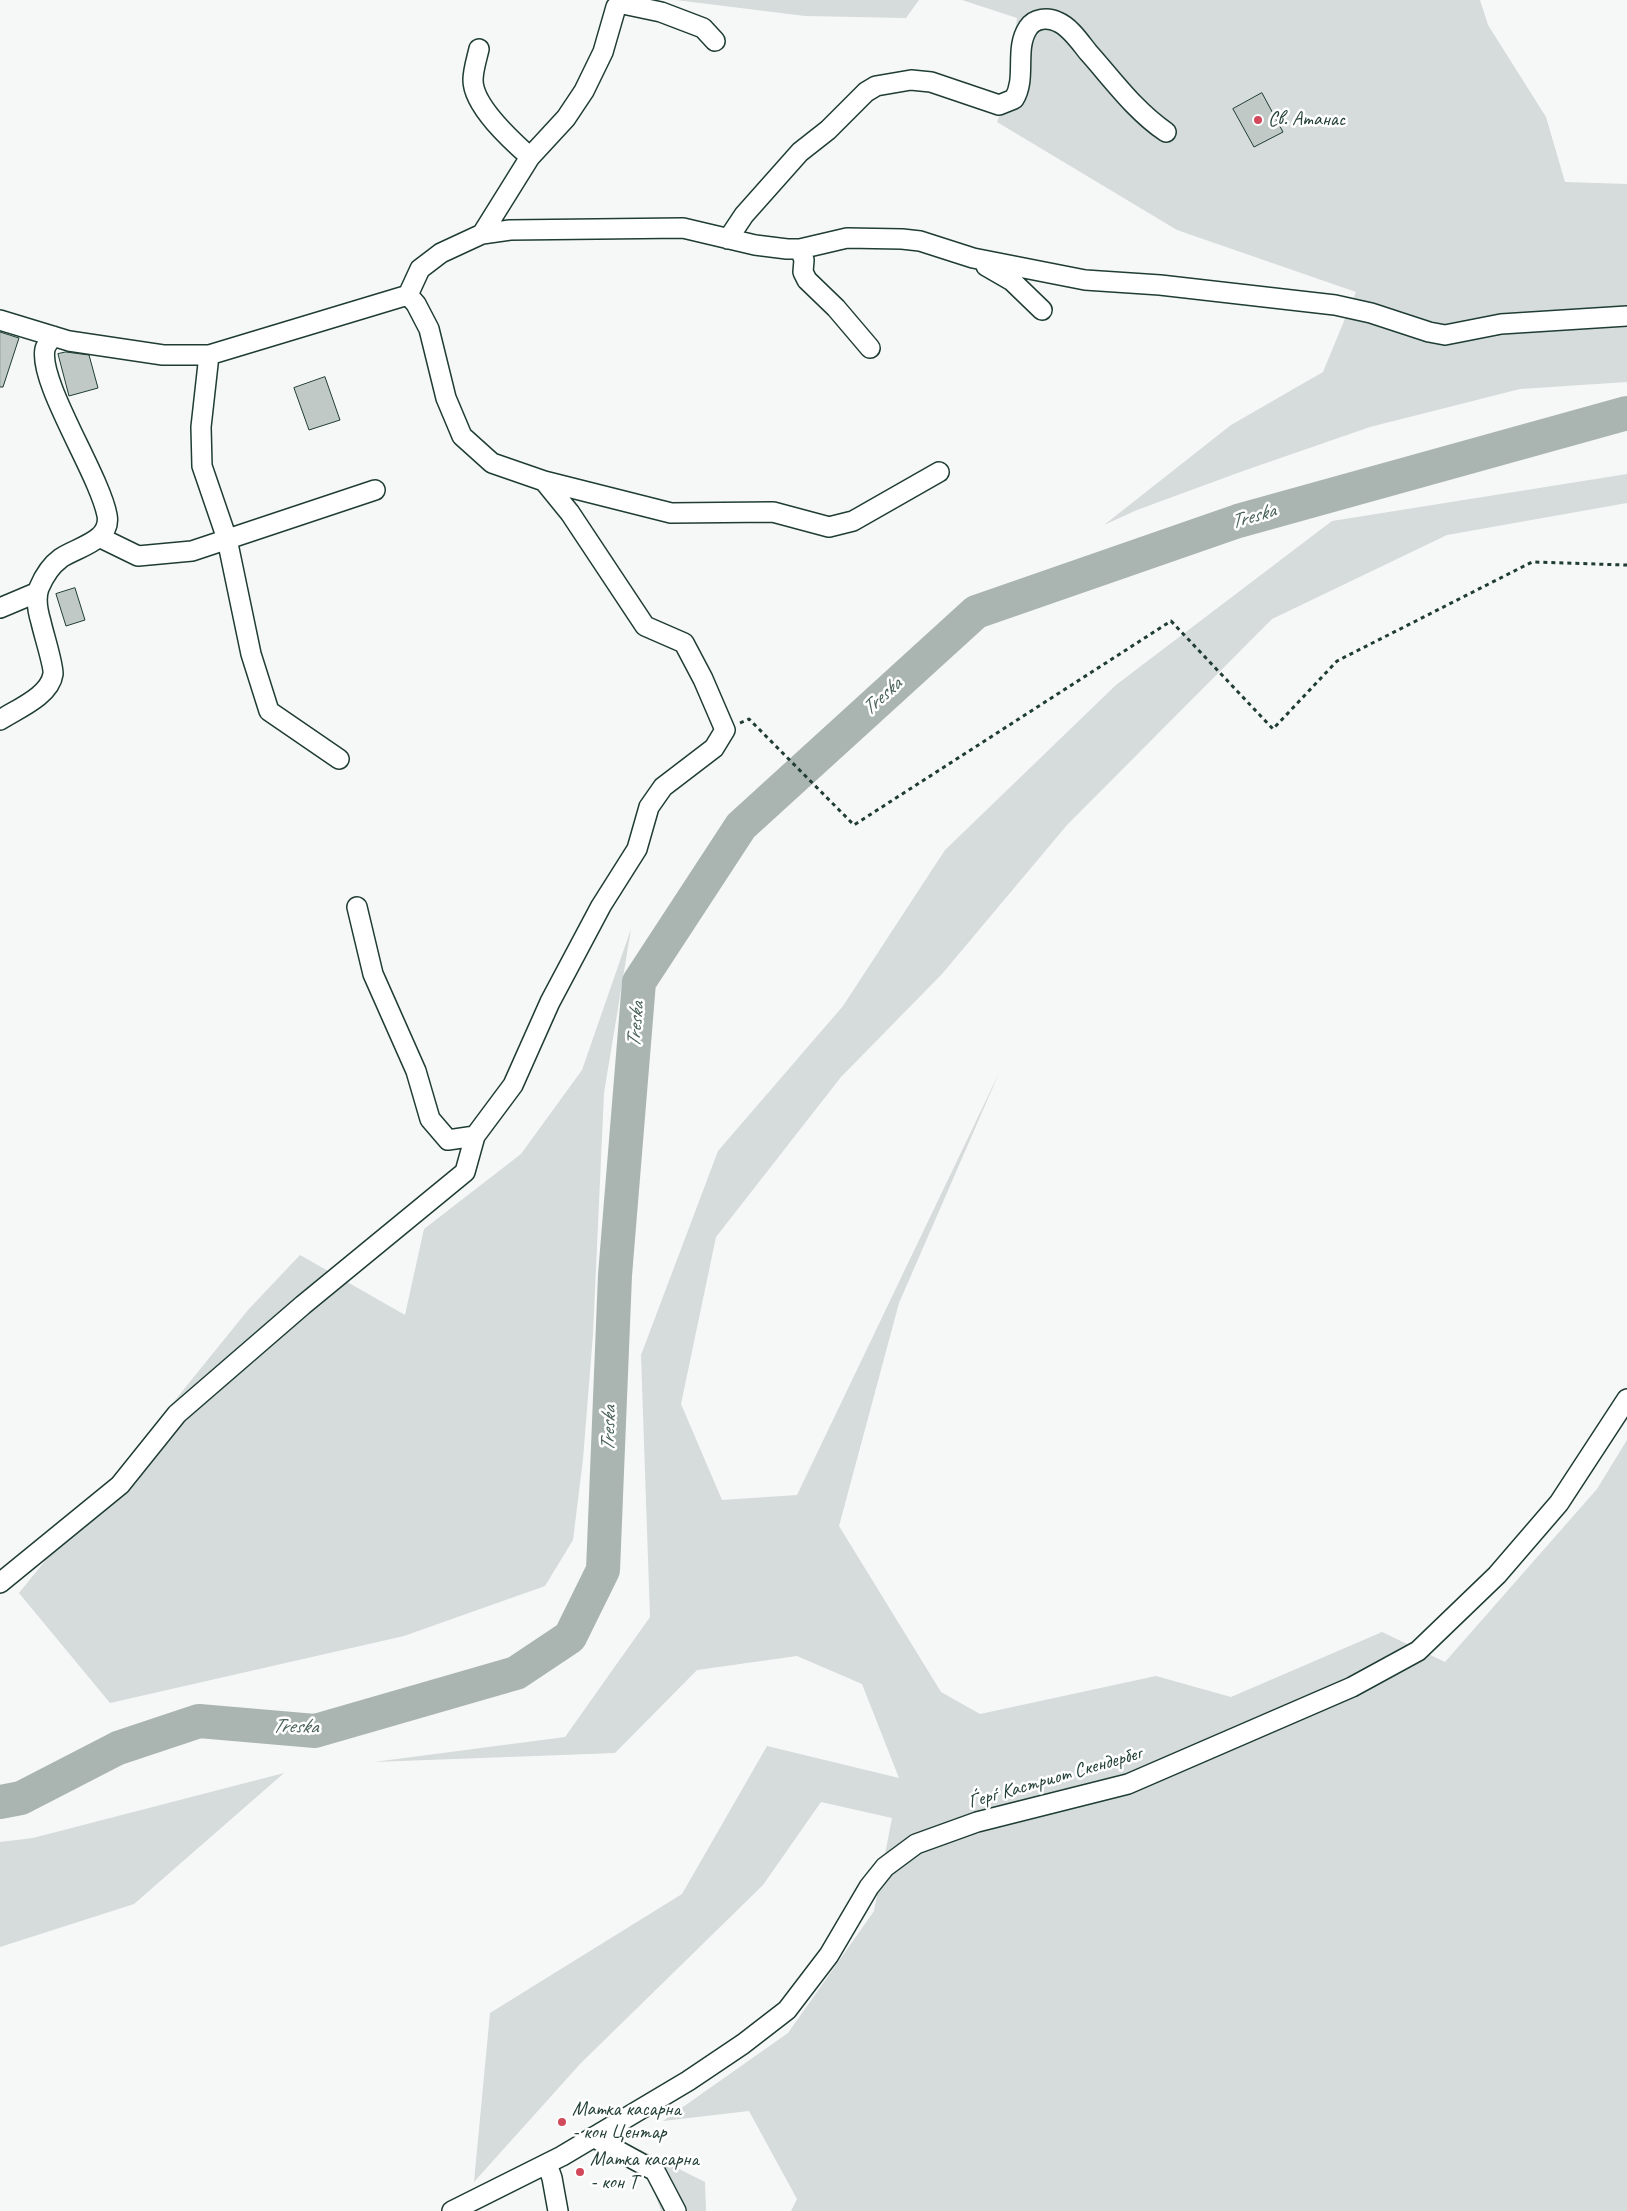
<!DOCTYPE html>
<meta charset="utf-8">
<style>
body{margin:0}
canvas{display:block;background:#f6f7f7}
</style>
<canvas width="1627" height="2211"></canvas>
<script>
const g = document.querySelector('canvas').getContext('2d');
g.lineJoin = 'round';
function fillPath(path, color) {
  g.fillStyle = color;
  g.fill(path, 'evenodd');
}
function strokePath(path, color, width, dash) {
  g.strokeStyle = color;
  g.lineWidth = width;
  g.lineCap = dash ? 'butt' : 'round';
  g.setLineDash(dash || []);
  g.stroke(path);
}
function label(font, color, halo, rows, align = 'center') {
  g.font = font + ' Caveat,sans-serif';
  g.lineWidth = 5;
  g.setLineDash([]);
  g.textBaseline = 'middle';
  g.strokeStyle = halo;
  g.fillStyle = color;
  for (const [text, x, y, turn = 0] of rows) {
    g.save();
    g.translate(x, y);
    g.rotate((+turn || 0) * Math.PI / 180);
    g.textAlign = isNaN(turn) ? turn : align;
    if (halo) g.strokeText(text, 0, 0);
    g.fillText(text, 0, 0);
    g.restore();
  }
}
fillPath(new Path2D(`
 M676,0H919L906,18L805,16Z
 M962,0H1480L1488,25L1546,117L1565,182L1627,184V382L1520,389L1370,427L1243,471L1137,510L1104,525L1231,425L1323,372L1356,292L1177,230L997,122L1010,89L1017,18Z
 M1627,474V503L1447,535L1272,619L1067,825L942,974L841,1077L716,1237L681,1404L722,1500L797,1495L1000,1071L899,1303L839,1526L941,1692L980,1714L1156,1676L1231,1697L1382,1632L1445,1662L1597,1489L1627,1440V2211H791L797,2199L749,2111L663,2121L788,2033L874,1911L892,1818L821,1802L763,1885L580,2064L474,2182L490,2013L682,1894L767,1746L899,1778L862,1684L797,1656L697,1670L615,1753L374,1762L565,1737L650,1617L641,1355L718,1151L843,1006L945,850L1116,685L1332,521Z
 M631,929L604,1093L593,1334L583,1459L573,1540L545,1586L404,1636L110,1703L19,1593L248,1310L300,1255L405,1315L424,1229L521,1154L582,1070Z
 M284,1773L134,1904L0,1947V1842L33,1838Z
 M639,2149L705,2182L706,2211H661Z`), '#d6dcdb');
strokePath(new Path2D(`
 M0,1802L21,1798L118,1748L199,1721L315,1731L516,1673L570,1637L603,1570L615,1275L639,982L741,826L976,612L1238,521L1627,413`), '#aab5b1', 34);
const building = new Path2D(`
 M1262,93L1283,132L1254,147L1233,109Z
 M0,332L19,338L3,387H0Z
 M66,352L89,355L98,388L69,396L58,354Z
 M325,377L340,420L309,430L294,388Z
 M75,588L85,620L66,626L56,594Z`);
fillPath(building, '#c0c9c6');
strokePath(building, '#1f3d34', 1);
const minor = new Path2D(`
 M479,49C477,58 473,70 473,80C473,106 512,141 530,157
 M482,234L530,157L566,118L584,91L603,52L616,7L623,4L661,12L703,28L715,41
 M728,239L744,215L800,152L828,130L866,92L876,86L911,80L931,82L999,105L1014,99C1027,78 1014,49 1028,28C1034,18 1048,17 1058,22C1070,27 1080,42 1088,52C1113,80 1135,111 1166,132
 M800,249L804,260L803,272L807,280L836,308L870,348
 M986,266L1012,281L1042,310
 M0,320L69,341L163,355H209L408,295L420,269L441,253L482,234L510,230L683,228L755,245L787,249H800L847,238L902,239L920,241L973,258L1085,280L1160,285L1335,305L1371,313L1429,332L1445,335L1501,324L1627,316
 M209,355L201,427L202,466L227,539L251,654L269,711L339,759
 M544,481L671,513L773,512L829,527L853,521L939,472
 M99,537L138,556L192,551L375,490
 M0,608L38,592
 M0,720C17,709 50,696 53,674C54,666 43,632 41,622C38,612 35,599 39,588C44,576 50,566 61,558C77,547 112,541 107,515C99,474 38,382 45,349C46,345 50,340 53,336
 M357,907L373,974L416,1071L430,1119L448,1140L475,1136L513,1085L550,1002L601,906L637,849L649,807L663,787L714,748L725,730L703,679L684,643L645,626L570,513L544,481L492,463L462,436L446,398L429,329L416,304L408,295
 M0,1583L120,1485L177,1414L303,1305L465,1172L475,1136
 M593,2137L655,2171L676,2211
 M547,2164L552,2178L558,2211
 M452,2211L562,2156L688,2081L743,2044L787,2010L829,1955L869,1887L885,1867L916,1844L977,1822L1128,1784L1352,1687L1418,1651L1497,1575L1559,1503L1627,1399`);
strokePath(minor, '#1f3d34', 22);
strokePath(new Path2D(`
 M740,723L749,719L854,825L1171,621L1273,729L1337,661L1532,562L1627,565`), '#1f3d34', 3, [4, 4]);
strokePath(minor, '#fff', 19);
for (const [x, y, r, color] of [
 [1258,120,5,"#d1495b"],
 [562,2122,5,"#d1495b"],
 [580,2172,5,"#d1495b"]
]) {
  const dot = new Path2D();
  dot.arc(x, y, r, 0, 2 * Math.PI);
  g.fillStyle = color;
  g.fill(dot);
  strokePath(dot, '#fff', 2);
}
label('20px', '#1f3d34', '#fff', [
 ["Св. Атанас",1268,120],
 ["Матка касарна",572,2110],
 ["- кон Центар",572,2133],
 ["Матка касарна",590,2160],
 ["- кон Т",590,2183]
], 'left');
label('20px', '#1f3d34', '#fff', [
 ["Ѓерѓ Кастриот Скендербег",1055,1778,-16]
]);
label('italic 21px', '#49615a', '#fff', [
 ["Treska",1253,517,-16],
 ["Treska",882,697,-42],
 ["Treska",636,1025,-85],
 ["Treska",609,1429,-88],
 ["Treska",295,1727,1]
]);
</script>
